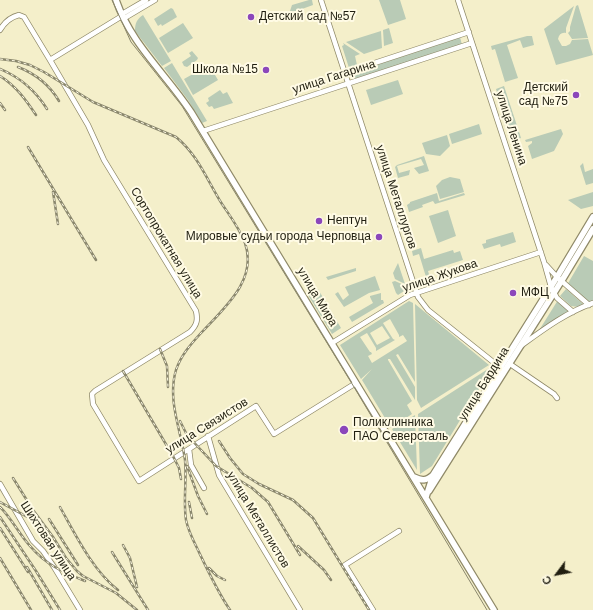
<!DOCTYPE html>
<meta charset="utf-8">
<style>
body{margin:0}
#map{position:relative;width:593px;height:610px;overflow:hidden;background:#f4efca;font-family:Arial,sans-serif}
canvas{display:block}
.north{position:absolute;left:537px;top:554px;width:40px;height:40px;-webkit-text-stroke:3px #fffbe5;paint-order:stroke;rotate:238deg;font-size:11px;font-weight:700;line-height:16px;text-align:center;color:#201e10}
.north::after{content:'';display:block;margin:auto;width:14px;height:18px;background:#201e10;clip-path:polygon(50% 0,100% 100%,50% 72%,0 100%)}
</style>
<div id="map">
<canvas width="593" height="610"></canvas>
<div class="north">С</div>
</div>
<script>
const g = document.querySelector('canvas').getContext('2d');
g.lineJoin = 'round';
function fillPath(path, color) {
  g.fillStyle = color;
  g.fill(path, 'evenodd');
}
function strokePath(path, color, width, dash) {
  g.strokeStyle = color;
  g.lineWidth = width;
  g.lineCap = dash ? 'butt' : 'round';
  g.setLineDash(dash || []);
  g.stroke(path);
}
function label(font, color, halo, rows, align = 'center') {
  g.font = font + ' Arial,sans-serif';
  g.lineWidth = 4;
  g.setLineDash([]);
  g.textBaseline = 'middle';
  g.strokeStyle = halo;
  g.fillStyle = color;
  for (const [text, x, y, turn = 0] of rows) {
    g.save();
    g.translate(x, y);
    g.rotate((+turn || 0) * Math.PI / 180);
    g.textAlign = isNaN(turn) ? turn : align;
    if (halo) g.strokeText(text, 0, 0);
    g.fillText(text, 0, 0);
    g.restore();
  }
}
fillPath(new Path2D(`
 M309,0H312L313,5L302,9L303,15L287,20L292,5Z
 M379,0H400L406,19L388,25Z
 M578,5L588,38L572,39L568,33L570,31V27L576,6Z
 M574,6L566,28V33C562,32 559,34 558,39L562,46H566L570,44L572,40L588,39L593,55L556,65L544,29Z
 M171,8L173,9L177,17L162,26L161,24L158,26L154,19Z
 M143,15L171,61L162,66L135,31C135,23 137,19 143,15Z
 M183,23L193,38L168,53L159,38Z
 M389,28L393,43L384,46L383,30Z
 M381,31L382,48L364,54L346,42Z
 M527,36H532L534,45L523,48L520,40L507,45L518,78L505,82L495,49L492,50L491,46Z
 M460,37L462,45L353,80L350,73Z
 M343,43L360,54L355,56L357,65L349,68L342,46L344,45Z
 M192,51L198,58L197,60L187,67L184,66L182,62L191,56L189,53Z
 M172,63L207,121L202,123L188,100L164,68Z
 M209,65L218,80L193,95L184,79Z
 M398,80L403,94L371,105L366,90Z
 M504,86L521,138L512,141L496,89Z
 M220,90L223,94L227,92L233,103L214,109L212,106L209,107L206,103L209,101L208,98Z
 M479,124L482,134L452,144L449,134Z
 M561,129L563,134L554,151L532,159L528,146L532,143V141L526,142L525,140Z
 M447,135L450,146L440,156L426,154L422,143Z
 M424,156L429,171L419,174L414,168L424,165L421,159L397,166L399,173L410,170L409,175L398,178L395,167L397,165Z
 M583,163L585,172L593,169V183L586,185L580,166Z
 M450,177L460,179L464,192L440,199L436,186L442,180Z
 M593,192V206L581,209L568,200Z
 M437,193L439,201L464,193L465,195L435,204L433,201L422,205L423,207L409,212L407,205L410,203V202Z
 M448,210L456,236L438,243L429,216Z
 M513,232L516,242L501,247L500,244L484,249L482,244L486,243V240Z
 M421,248L424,259L453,250L454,253L460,251L463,260L428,271L431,281L422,284L421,279L426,277L419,254L413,256L412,251Z
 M584,256L593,261V302L589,304L567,285Z
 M398,263L405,284L395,279L393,273Z
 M356,268V271L328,280L326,277Z
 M375,276L380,290L369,293L344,307L335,294L338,292L343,300L349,295L345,287Z
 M395,281L406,286L407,289L398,295L396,293L392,282Z
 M318,289L341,328L332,334L308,295Z
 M566,289L583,304L578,307L571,306L560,296Z
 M381,293V300H383L384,303L352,322L349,317L373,303L370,297V296Z
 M558,300L568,309L569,312L538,332Z
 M409,301L413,303L415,382L398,354L396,355L415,387V400L390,359H388V360L412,401L407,405L412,414L391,428L362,380L372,369L361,379L340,345ZM390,319L399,335V337L403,335L407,341L372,363L368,356L372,354L371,352H370L360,337L367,333L376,348V351L395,340L393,339L383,323ZM382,326L390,338L377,345L370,333Z
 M415,304L489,365L421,408L417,400Z
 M491,367L492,368L432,466L420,474L418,414Z
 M415,415L417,470L392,429Z`), '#b9cbb6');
const minor = new Path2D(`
 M321,0L418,297L428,310L502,369
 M458,0L544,262L551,287L557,298L573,312
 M122,14L146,0
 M123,19L155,0
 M0,30C4,23 11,17 19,15L24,17L50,60L122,16
 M50,60L88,125L104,160L196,311C198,320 197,325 190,332L95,391L92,394L93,404L139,481L256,406L274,434L356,383
 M344,73L469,32
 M203,131L472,43
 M546,265L557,277L589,305
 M332,343L410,295L541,252
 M522,345C544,329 567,312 593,303
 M510,364L554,394L557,398
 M208,436L219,475L300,610
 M189,449L191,465L204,488
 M0,484L33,541L43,551L54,567L80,610
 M373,610L345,565L399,531`);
const major = new Path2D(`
 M116,0C131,44 166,74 191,112L494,610
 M414,477C422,481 426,481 433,475
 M429,491L564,277L593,229
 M426,497L433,475L557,277L593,217`);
strokePath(minor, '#8f8968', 6);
strokePath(major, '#8f8968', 8);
strokePath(minor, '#fff', 4.5);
strokePath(major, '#fff', 5.5);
strokePath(new Path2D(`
 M112,0L131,42L182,106L354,387L487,610`), '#8a876d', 1);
const rail = new Path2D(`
 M0,59L16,61L30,65L44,72L93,102L176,137C198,155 207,180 222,204C230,216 240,229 245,243C258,280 224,308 201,333C191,344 181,355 176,370C167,400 181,430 185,460C187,480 183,500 186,520C188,530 193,540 197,548C207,569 217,591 230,610
 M18,67C36,74 49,84 59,101
 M0,69C21,78 35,90 47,109
 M0,76C16,86 26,100 36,115
 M0,103L5,110
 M28,147L96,260
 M53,192L58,224
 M160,349L167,366L168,387
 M123,371L174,458L179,468L181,479
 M180,421L187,435L216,466L252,488L268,502L300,555
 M219,441L230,458L243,474L259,484L293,500L313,518L369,610
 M187,466L198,496L207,514
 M13,478L33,510L53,537L66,558L77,571L83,576L116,593L137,610
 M0,502L33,520L41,527
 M189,502L192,518
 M0,507C12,519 19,534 30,546C46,565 63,572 85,581
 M60,507C75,534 93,571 118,590
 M0,517L36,571L60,610
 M49,519L78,565
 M0,528L28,572
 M123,545L130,558L137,587
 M298,546L324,570L331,580
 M112,552L148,610
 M0,558L31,610
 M27,567L52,610
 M209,568L217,576L225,580`);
strokePath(rail, '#8a876d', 2.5);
strokePath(rail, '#fffbe5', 1, [3]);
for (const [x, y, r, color] of [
 [251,17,4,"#8b47bb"],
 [266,70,4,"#8b47bb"],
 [576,95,4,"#8b47bb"],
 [319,221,4,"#8b47bb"],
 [379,237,4,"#8b47bb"],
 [513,293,4,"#8b47bb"],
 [344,430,5,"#8b47bb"]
]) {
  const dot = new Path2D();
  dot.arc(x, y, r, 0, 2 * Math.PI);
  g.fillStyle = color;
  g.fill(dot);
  strokePath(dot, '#fffbe5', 1.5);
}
label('12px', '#201e10', '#fffbe5', [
 ["Детский сад №57",259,17],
 ["Школа №15",258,70,"right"],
 ["Детский",568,88,"right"],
 ["сад №75",568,102,"right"],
 ["Нептун",327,221],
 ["Мировые судьи города Черповца",371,237,"right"],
 ["МФЦ",521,293],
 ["Поликлинника",353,423],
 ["ПАО Северсталь",353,437]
], 'left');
label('12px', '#201e10', '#fffbe5', [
 ["улица Гагарина",334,77,-18],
 ["улица Ленина",511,128,72],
 ["улица Металлургов",396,197,72],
 ["Сортопрокатная улица",166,243,59],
 ["улица Жукова",440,276,-19],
 ["улица Мира",317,297,59],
 ["улица Бардина",484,384,-58],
 ["улица Связистов",207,426,-32],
 ["улица Металлистов",258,520,59],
 ["Шихтовая улица",48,541,57]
]);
</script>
